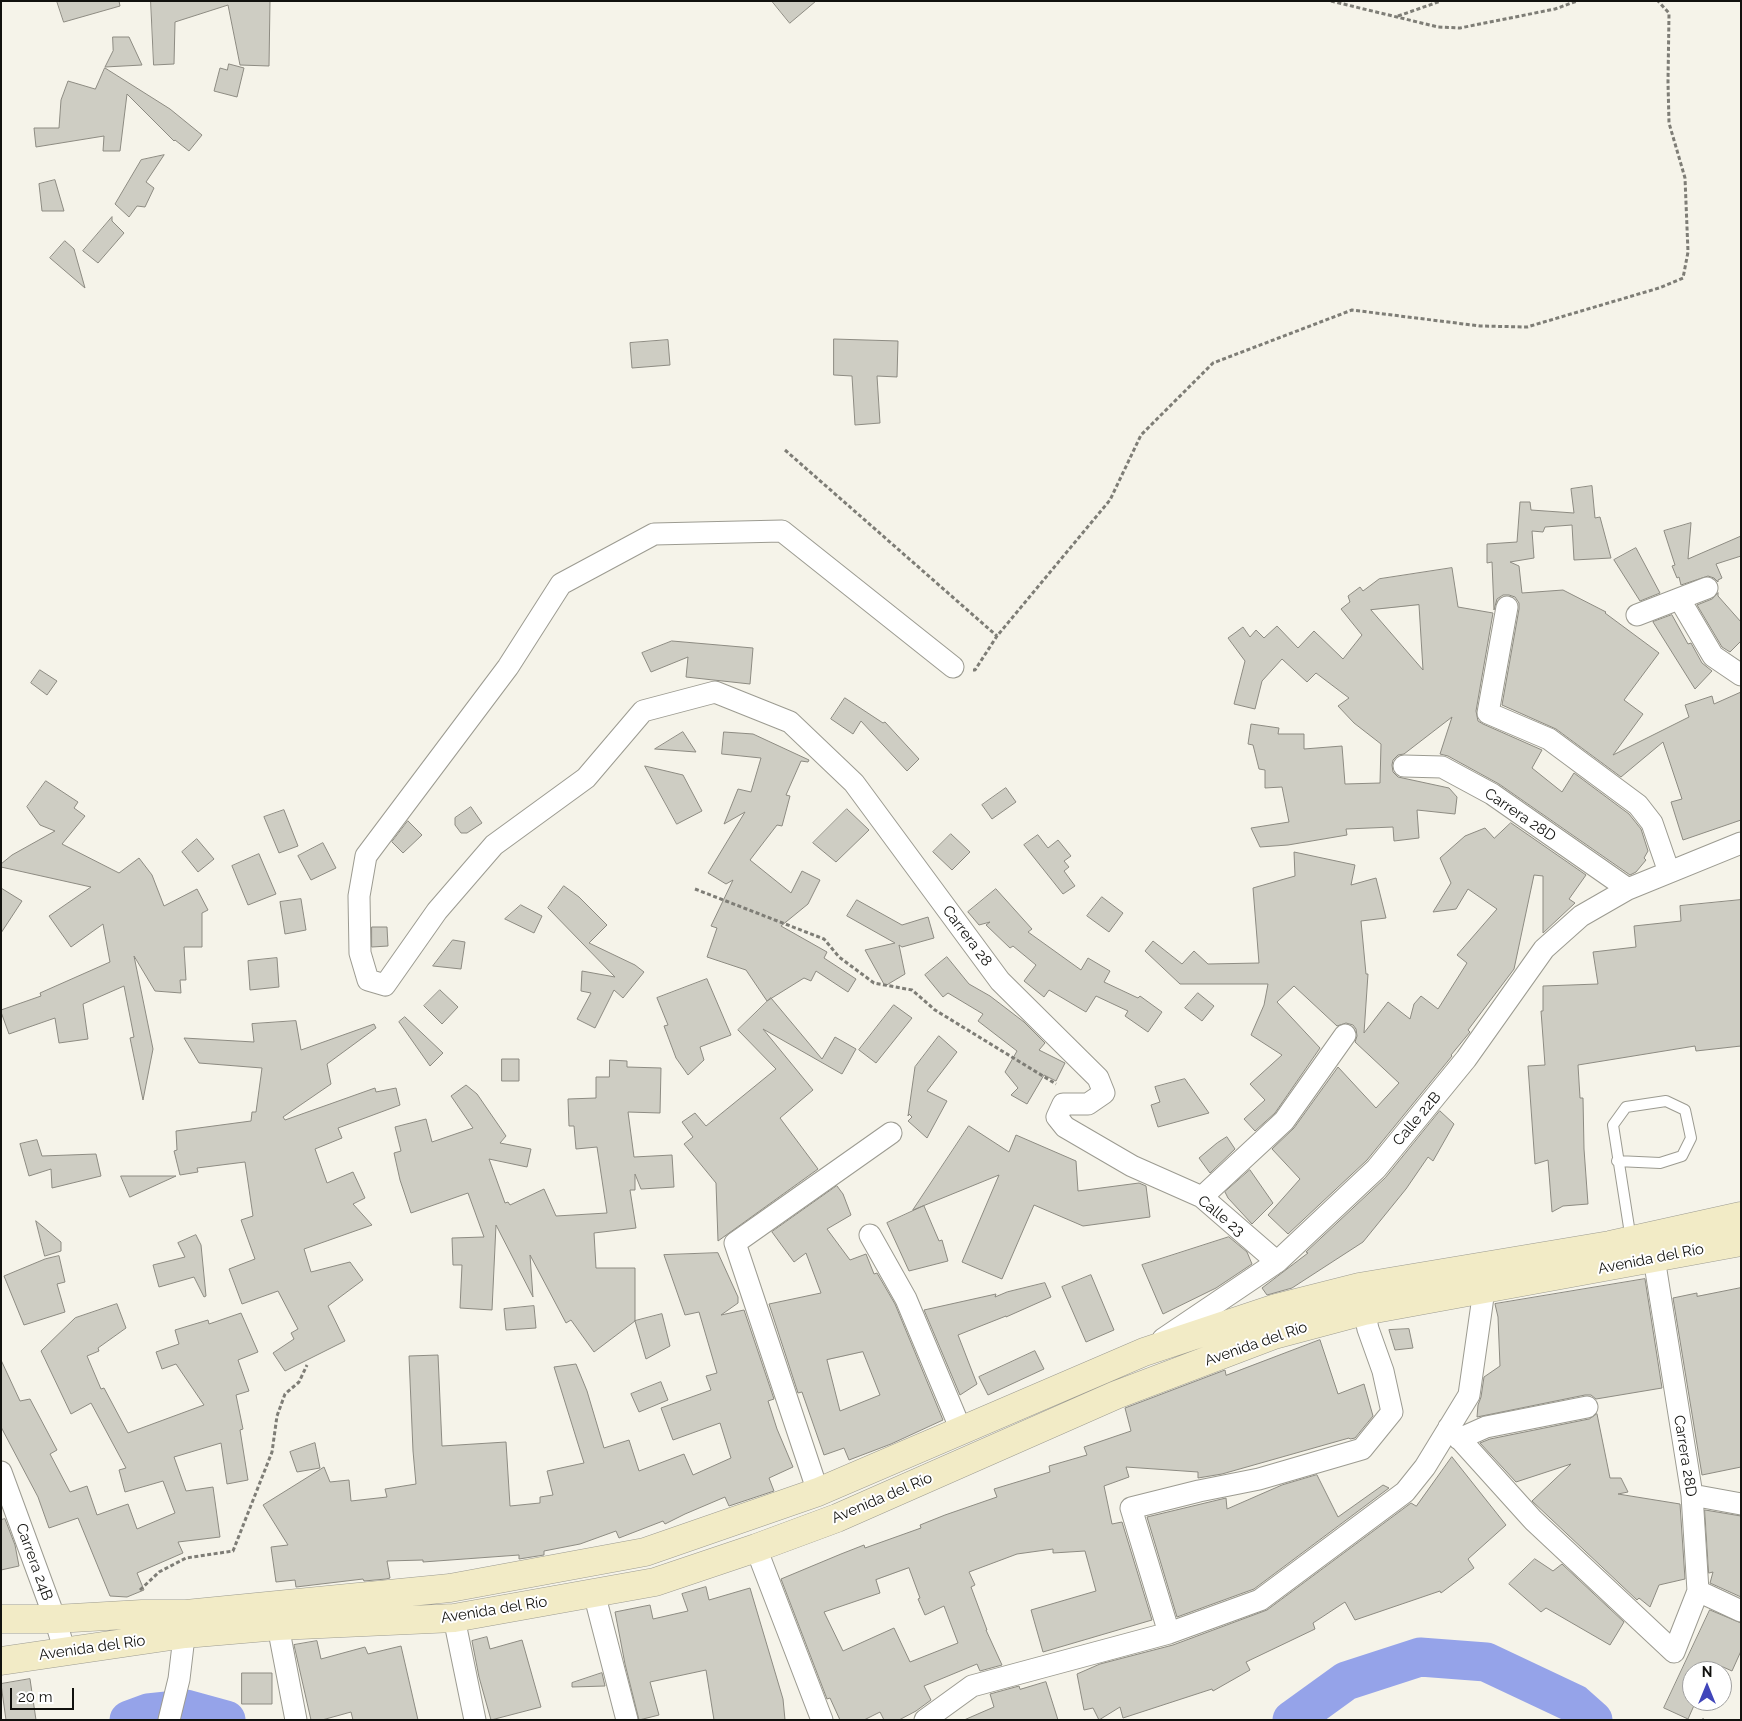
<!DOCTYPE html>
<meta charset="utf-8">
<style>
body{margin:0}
#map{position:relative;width:1742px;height:1721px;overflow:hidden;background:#f5f3e9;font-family:Raleway,sans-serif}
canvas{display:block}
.frame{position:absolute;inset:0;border:2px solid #11110e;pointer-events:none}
.north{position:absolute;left:1682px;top:1661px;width:50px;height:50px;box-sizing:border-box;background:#fff;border:1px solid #a0a09f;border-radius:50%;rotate:0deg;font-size:14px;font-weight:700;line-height:20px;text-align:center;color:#11110e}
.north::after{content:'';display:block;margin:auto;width:18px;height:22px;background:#4146ba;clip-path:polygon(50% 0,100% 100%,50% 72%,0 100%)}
.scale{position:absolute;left:10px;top:1688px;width:64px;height:22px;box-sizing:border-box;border:2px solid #11110e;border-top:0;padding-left:6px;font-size:15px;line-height:18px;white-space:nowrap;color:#11110e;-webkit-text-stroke:4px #fff;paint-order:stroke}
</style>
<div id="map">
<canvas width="1742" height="1721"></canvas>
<div class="frame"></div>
<div class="north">N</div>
<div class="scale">20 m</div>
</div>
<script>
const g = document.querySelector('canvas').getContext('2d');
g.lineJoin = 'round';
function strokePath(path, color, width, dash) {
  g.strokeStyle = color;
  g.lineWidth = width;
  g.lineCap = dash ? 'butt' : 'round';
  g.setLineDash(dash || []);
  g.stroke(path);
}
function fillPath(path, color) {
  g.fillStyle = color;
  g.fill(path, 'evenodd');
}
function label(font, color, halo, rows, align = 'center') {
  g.font = font + ' Raleway,sans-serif';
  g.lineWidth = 4;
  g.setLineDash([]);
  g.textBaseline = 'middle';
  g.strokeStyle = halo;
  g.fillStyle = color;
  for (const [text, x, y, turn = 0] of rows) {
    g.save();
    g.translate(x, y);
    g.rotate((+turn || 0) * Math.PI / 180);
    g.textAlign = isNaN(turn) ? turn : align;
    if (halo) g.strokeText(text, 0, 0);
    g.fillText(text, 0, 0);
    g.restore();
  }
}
strokePath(new Path2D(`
 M129,1720L148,1713L186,1709L226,1720
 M1292,1720L1346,1681L1420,1657L1486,1662L1575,1704L1593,1720`), '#95a3e9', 39);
const building = new Path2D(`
 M57,1H119L120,6L64,22Z
 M151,1H270L269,66L240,65L228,5L175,22L174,64L154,65Z
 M772,1H816L790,23Z
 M113,37H129L142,65L105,67L113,51Z
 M229,64L244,68L237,97L214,91L220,68L227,70Z
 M105,68L170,109L202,135L189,151L175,140L174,141L127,94L120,151H103L104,136L36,147L34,128H59L61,100L68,81L95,89Z
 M164,155L146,182L154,188L145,207L137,206L129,217L115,204L141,160Z
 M55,180L64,211H42L39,184Z
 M112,217V221L124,233L98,263L83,251Z
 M65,241L74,249L85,288L50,258Z
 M834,339L898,341L897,377L877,376L880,423L855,425L852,376L834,375Z
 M668,340L670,365L632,368L630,343Z
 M1592,486L1595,518L1600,517L1611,558L1574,560L1572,525L1545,527L1543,532L1532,531L1534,558L1510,562L1519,566L1522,593L1563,590L1606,612L1605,613L1659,653L1624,700L1643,714L1613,755L1689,717L1685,705L1712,696L1714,704L1741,692V820L1683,840L1671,802L1682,799L1663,742L1621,777L1556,729L1502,705L1519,609V603L1515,597L1509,595H1503L1497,599L1494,610L1492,562L1487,563V544L1517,542L1520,502H1530L1531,510L1574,513L1571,489Z
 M1691,523L1688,559L1741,536V556L1716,564L1722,578L1718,580V582L1714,578L1708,576L1681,585L1679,577L1677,578L1672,566L1675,565L1664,531Z
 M1636,548L1660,593L1640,601L1614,560Z
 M1452,568L1458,607L1493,613L1476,711L1478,721L1483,724L1542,750L1532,768L1562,792L1574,773L1629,814L1641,829L1648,851L1644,858L1646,860L1636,872L1630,875L1499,784L1448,756L1440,754L1452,717L1404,754L1398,755L1393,760L1392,765L1393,772L1398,777L1449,788L1457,797L1455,814L1417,810L1419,838L1394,841L1393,827L1346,829L1347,835L1288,845L1260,847L1251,828L1289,822L1282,787L1265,788V770L1259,769L1253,745L1248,744L1251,724L1279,728L1278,734H1304V749L1342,746L1345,784L1380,783L1381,744L1354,723L1338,706L1349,698L1316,673L1307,682L1282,659L1262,681L1255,709L1234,704L1245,661L1228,638L1243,627L1250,637L1256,630L1264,638L1277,626L1298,648L1314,631L1343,659L1362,635L1341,609L1350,602L1348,596L1360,587L1363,591L1379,579ZM1419,605L1423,670L1371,610Z
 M1718,593V596L1741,622V641L1730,652L1722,647L1697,605L1712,599Z
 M1672,615L1688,644L1691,643L1702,663L1712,671L1695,689L1653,622Z
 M672,641L753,648L750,684L686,677L688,657L651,672L642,653Z
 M40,670L57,681L47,695L31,683Z
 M845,698L883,723L885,722L919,759L907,771L861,721L853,734L831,719Z
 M683,732L696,752L655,749Z
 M724,732L753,734L809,760L808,762L801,761L786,795L790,796L782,826L777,825L750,860L791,893L802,871L820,880L808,904L781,926L827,952L824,958L856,979L848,992L816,971L811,981L804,978L767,1001L746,970L707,957L717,928L711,926L733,880L726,884L708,873L745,812L724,824L738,789L751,792L761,758L722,754Z
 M645,766L683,775L702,811L677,824Z
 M46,781L78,802L74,808L85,816L62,844L119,873L139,858L152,875L164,906L197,889L208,910L202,913V947H184L186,980H180L181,993L155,991L134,956L153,1049L143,1100L130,1038L134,1037L124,986L83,1004L88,1039L59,1043L55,1018L9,1034L1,1012V1010L41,996L40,993L110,962L103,924L71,947L49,916L91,887L1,867V864L12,855L55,831L40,825L27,807Z
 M1006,788L1016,802L992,819L982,805Z
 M471,807L482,823L467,833H461L455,825V818Z
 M847,809L869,830L836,862L813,843Z
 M284,810L298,846L279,853L264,817Z
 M408,821L422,835L403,853L392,842Z
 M1511,823L1586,875L1569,899L1575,903L1543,933V876L1534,875L1514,969L1468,1030L1470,1032L1451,1055L1452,1056L1367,1160L1288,1234L1268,1215L1300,1179L1272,1149L1294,1128L1338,1067L1376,1108L1399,1083L1355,1042L1357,1036L1356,1029L1353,1025L1346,1023L1337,1026L1294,986L1277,1002L1320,1048L1275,1113L1255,1131L1244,1119L1265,1100L1250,1084L1282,1055L1251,1035L1264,1005L1268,984H1180L1145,951L1153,941L1182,964L1194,951L1208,964L1259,963L1253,888L1295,876L1294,852L1355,865L1351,885L1376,878L1386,918L1361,921L1366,974H1368L1364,1033L1388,1002L1410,1019L1414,1004L1421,996L1438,1009L1467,963L1457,955L1497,909L1468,889L1456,909L1433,912L1451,883L1440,858L1465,836L1485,828L1494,838Z
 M951,834L970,852L952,870L933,852Z
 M1038,835L1048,848L1058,840L1071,856L1064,861L1069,867L1064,871L1075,886L1063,894L1024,845Z
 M197,839L214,859L198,872L182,852Z
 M323,843L336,868L311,880L298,856Z
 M259,854L276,894L248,905L232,866Z
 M564,886L579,897L607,925L589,943L635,965L644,972L623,998L614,990L595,1028L577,1019L591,993L581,991L582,971L615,977L548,908Z
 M1,888L22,901L1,933Z
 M996,889L1032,929L1028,932L1081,970L1088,958L1110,971L1104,982L1138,998L1140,996L1162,1012L1148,1032L1125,1016L1128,1011L1096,996L1086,1012L1049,990L1044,997L1024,981L1036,965L1013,946L1010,948L986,925L990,922L979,925L968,912Z
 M1102,897L1123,913L1109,932L1087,916Z
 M301,899L306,930L285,934L280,902Z
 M857,900L902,925L928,917L934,938L902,947L899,945L905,974L885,986L865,950L895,943L847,916Z
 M1741,900V1046L1696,1051L1695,1046L1578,1065L1580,1098H1583L1584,1149L1588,1204L1563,1206L1552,1212L1548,1160L1535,1164L1528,1066L1545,1065L1541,1011H1543V986L1598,984L1593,952L1636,947L1634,926L1681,921L1680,906Z
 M521,905L542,916L534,933L505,919Z
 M372,927H387L388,946L372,947Z
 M453,940L465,942L461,969L433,966Z
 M947,957L969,984L990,996L1024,1022L1045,1043L1039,1050L1065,1063L1056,1081L1044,1075L1027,1104L1011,1095L1018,1088L1005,1072L1017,1051L978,1021L983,1014L948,993L943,997L925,975Z
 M277,958L279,987L250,990L248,961Z
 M707,979L731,1035L700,1047L704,1060L688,1075L676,1058L664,1026L668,1025L657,998Z
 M440,990L458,1007L442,1024L424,1006Z
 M1198,993L1214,1006L1202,1021L1185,1008Z
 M771,998L822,1059L835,1037L856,1049L842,1074L763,1029L813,1090L780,1118L818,1169L718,1241L716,1183L684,1144L693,1137L682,1122L695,1113L706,1126L776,1069L738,1030Z
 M894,1005L912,1018L876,1063L859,1050Z
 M405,1017L443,1053L430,1066L399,1022Z
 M296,1021L301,1050L374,1024L376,1028L327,1064L331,1084L283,1117L285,1120L375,1088L376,1092L396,1088L400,1105L338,1128L342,1138L315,1149L327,1183L353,1172L365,1198L353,1204L372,1225L304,1249L311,1272L350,1262L363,1280L328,1306L345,1341L285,1371L273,1353L294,1339L291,1333L298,1329L278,1291L242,1304L229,1269L255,1259L241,1220L253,1216L245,1162L197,1168L198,1172L180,1175L174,1151L177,1150L176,1131L251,1121L252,1112H256L262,1068L199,1063L184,1038L254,1042L252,1024Z
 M939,1036L957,1052L927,1091L947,1101L927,1138L908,1121L912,1117L909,1114L908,1116L915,1067Z
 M502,1059H519V1081H502Z
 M610,1060L627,1061V1067L661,1068L660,1113L628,1112L634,1157L672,1155L674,1187L641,1189L635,1174V1190H630L636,1228L594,1233L596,1268H635V1321L594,1352L571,1320L566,1323L530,1255L533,1297L496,1225L492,1310L460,1308L462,1265H453L452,1238L484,1237L468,1193L411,1213L400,1180L394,1153L401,1151L395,1127L426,1119L432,1142L473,1128L451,1096L466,1085L477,1094L506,1136L500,1143L531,1149L527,1167L489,1159L505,1203L508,1202L510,1205L544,1189L556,1216L607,1213L597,1147L576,1149L574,1126H569L568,1099L596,1098V1077H609Z
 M1185,1079L1209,1113L1158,1127L1151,1105L1160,1102L1155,1087Z
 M1440,1111L1454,1124L1433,1161L1428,1157L1406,1189L1363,1242L1292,1288L1267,1295L1262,1288L1308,1253L1306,1252L1385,1178Z
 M969,1126L1009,1152L1016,1135L1076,1161L1078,1191L1139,1183L1146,1186L1150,1217L1083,1226L1034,1205L1002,1279L962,1262L999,1175L913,1210Z
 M1227,1137L1235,1149L1210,1173L1199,1158L1217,1143Z
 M37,1140L42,1156L96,1154L101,1176L52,1188L51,1169L29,1176L20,1144Z
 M1250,1170L1273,1203L1252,1224L1228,1198L1225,1192Z
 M121,1176H176L130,1197Z
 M837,1186L843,1194L851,1215L827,1229L850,1260L866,1254L874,1274L877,1273L895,1304L943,1420L891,1444L849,1460L844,1448L824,1455L802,1392L798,1393L769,1304L821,1293L806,1253L794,1262L772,1232ZM863,1352L880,1395L840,1411L827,1360Z
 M924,1206L939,1241L942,1240L948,1261L909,1271L887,1223Z
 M36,1221L61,1242V1251L45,1256Z
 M196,1235L201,1245L206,1296L204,1297L194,1277L159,1287L153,1265L185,1257L178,1243Z
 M1229,1237L1247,1252L1252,1264L1216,1288L1163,1314L1142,1265Z
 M718,1253L738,1297V1303L721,1315L744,1310L774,1399L768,1401L777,1429L793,1467L769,1478L774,1491L729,1506L725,1497L685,1514L665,1524L663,1521L619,1538L616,1531L580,1544L544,1551V1555L519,1559V1555L423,1562V1560L387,1561L390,1578L386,1579L364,1581L363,1579L296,1587L295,1580L276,1582L271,1547L288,1545L263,1505L324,1467L330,1482L349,1480L351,1501L387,1497L385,1489L416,1484L413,1451L409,1356L438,1355L442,1446L506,1442L510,1506L540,1503V1497L553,1495L547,1471L584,1463L554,1367L576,1364L587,1391L604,1448L629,1440L639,1471L684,1454L693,1475L731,1458L720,1423L673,1440L661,1408L711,1390L706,1376L717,1373L699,1312L685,1315L664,1255Z
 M59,1256L65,1282L57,1284L65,1312L24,1325L4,1276L45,1259Z
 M1091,1275L1114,1330L1086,1342L1062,1287Z
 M1645,1279L1662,1388L1596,1399L1591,1395H1585L1477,1417L1478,1405L1481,1397L1484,1377L1500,1366L1498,1317L1495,1304Z
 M1045,1283L1051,1297L1006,1317V1316L958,1335L977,1384L960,1395L924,1310L996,1294L995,1297L1007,1292Z
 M1741,1288V1467L1702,1475L1673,1298L1697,1293V1296Z
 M117,1304L126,1328L98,1348L99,1351L87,1356L101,1389L104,1388L128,1433L204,1405L176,1364L162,1369L156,1352L179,1344L175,1330L208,1320L209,1324L241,1313L258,1352L238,1360L249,1391L236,1395L243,1429L240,1430L248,1480L227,1484L221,1443L174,1457L186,1491L213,1487L220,1537L178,1542L183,1553L137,1573L144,1590L127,1597L110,1596L78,1518L49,1528L38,1497L1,1427V1360L20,1401L30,1399L57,1450L50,1454L70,1492L87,1486L97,1515L128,1504L137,1529L175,1513L163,1481L125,1492L119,1470L126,1468L91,1403L71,1414L41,1351L75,1318Z
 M534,1306L536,1328L506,1330L504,1309Z
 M662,1314L670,1346L646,1359L635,1321Z
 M1409,1329L1413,1348L1395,1350L1389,1330Z
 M1320,1340L1338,1394L1364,1384L1373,1416L1355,1438L1350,1439L1349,1438L1222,1474L1198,1478V1472L1126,1467L1129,1477L1104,1486L1112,1524L1122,1522L1152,1620L1043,1652L1031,1610L1096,1591L1085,1551L1053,1553V1549L1017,1554L969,1572L975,1585L971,1587L987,1630H986L1002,1665L980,1671L977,1664L924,1686L931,1700L916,1711L899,1720H884L880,1712L864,1720H840L830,1698L827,1699L781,1579L841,1554L864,1545L865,1548L921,1528L920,1525L945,1515L997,1497L994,1489L1050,1472L1049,1466L1087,1455L1084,1447L1131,1431L1125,1408L1225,1370L1226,1375ZM909,1568L920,1598L918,1599L925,1615L944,1606L958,1643L910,1662L894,1628L843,1651L824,1612L880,1593L876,1580Z
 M1035,1351L1044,1369L988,1395L979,1377Z
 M661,1382L668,1400L639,1412L631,1394Z
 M1597,1414L1610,1478H1621L1628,1492L1618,1494L1680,1504L1685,1579L1659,1585L1650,1607L1639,1598L1637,1600L1532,1501L1571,1464L1516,1482L1480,1443L1490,1439L1589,1419Z
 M315,1443L320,1468L297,1472L290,1452Z
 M1452,1457L1506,1525L1468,1559L1474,1568L1441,1593L1440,1591L1355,1620L1345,1602L1313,1623L1315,1629L1246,1662L1250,1670L1213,1691L1212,1689L1123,1718L1120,1707L1099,1720L1093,1708L1084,1710L1077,1674L1100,1664L1173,1645L1267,1610L1411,1503L1416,1506Z
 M1317,1475L1338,1517L1383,1485L1389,1488L1254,1589L1177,1617L1147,1517L1226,1498L1227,1509L1282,1485Z
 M1705,1510L1741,1516V1597L1710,1583L1713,1572L1709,1573Z
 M5,1519L15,1545L19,1566L1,1570V1520Z
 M1535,1559L1553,1571L1562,1564L1624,1622L1610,1645L1546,1608L1541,1612L1509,1584Z
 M706,1587L709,1600L750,1588L783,1699L785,1720H714L706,1670L650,1682L659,1715L639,1720L625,1664L615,1612L650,1605L653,1619L688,1611L682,1594Z
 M1710,1610L1741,1623V1651L1732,1671L1714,1663L1710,1671H1692V1701H1696L1688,1719L1664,1708Z
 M487,1637L490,1649L522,1640L541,1707L491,1720L479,1677L472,1641Z
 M317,1641L321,1659L365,1647L368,1654L401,1646L418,1720H353L351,1712L322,1720H311L294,1645Z
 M242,1673H272V1704H242Z
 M602,1673L605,1686L572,1687V1683Z
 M30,1679L36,1720H6L1,1684Z
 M1046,1682L1058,1720H964L994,1707L990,1694L1019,1686L1020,1689Z`);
fillPath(building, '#cecdc3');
strokePath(building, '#8d8b82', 1);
const lane = new Path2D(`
 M1617,1161L1660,1163L1682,1156L1691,1138L1685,1110L1666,1101L1626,1107L1613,1125L1631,1240`);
const street = new Path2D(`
 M1680,600L1713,656L1741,675
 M1507,607L1488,713L1549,739L1638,805L1652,823L1669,872
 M1637,615L1707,588
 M953,667L782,531L654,534L561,584L508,667L366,856L359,896L360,953L368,980L385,985L437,911L494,845L586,778L643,711L715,692L790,722L854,783L1000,981L1098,1078L1104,1093L1088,1104H1063L1057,1117L1065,1127L1132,1166L1202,1197L1277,1262
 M1404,766L1442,767L1492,794L1628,889
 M1202,1197L1284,1121L1345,1035
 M870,1235L906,1299L961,1430
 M1163,1339L1277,1262L1376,1169L1466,1059L1544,949L1581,916L1628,889L1741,843
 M1449,1427L1533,1520L1674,1652L1698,1591L1692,1495L1654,1258
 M1459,1439L1486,1427L1587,1407
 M1,1472L55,1619L65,1652
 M818,1492L735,1243L891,1133
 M1692,1495L1741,1504
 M756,1548L822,1720
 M1698,1591L1741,1611
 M594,1593L627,1720
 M454,1618L475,1720
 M278,1626L296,1720
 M1169,1633L1131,1508L1199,1491L1259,1479L1362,1449L1392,1412L1383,1371L1368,1329L1361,1297
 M169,1720L179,1679L186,1620
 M925,1720L972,1686L1169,1633L1260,1600L1405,1492L1425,1467L1469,1395L1484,1290`);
const secondary = new Path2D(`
 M1,1619H55L142,1614H186L450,1588L645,1552L818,1492L1144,1352L1276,1308L1359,1287L1610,1245L1741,1216
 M1,1661L185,1634L278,1626L454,1618L655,1582L756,1548L837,1518L1116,1395L1274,1335L1364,1311L1741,1242`);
strokePath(lane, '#9c9b91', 12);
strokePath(street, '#9c9b91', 23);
strokePath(secondary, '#9c9b91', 29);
strokePath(new Path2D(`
 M1331,1L1438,27L1460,28L1555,9L1577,1
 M1398,16L1441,1
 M785,450L997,636
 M973,670H975L997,636L1110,500L1141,435L1213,363L1352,310L1480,326L1527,327L1659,288L1683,278L1688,252L1685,178L1669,123L1668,82L1669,13L1658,1
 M695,889L824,939L839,957L874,983L912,990L935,1010L1056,1084
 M140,1590L159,1572L186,1558L233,1551L272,1452L277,1416L285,1394L299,1382L307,1365
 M1702,1719L1703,1720`), '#7e7d76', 3, [4, 2.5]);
strokePath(lane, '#fff', 10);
strokePath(street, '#fff', 21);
strokePath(secondary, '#f2ebc6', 28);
label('15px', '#11110e', '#fff', [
 ["Carrera 28D",1520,815,34],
 ["Carrera 28",967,936,53],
 ["Calle 22B",1417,1119,-50],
 ["Calle 23",1221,1216,39],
 ["Avenida del Río",1651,1259,-11],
 ["Avenida del Río",1256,1344,-19],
 ["Carrera 28D",1685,1456,81],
 ["Avenida del Río",882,1498,-23],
 ["Carrera 24B",34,1562,70],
 ["Avenida del Río",494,1610,-9],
 ["Avenida del Río",92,1648,-8]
]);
</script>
